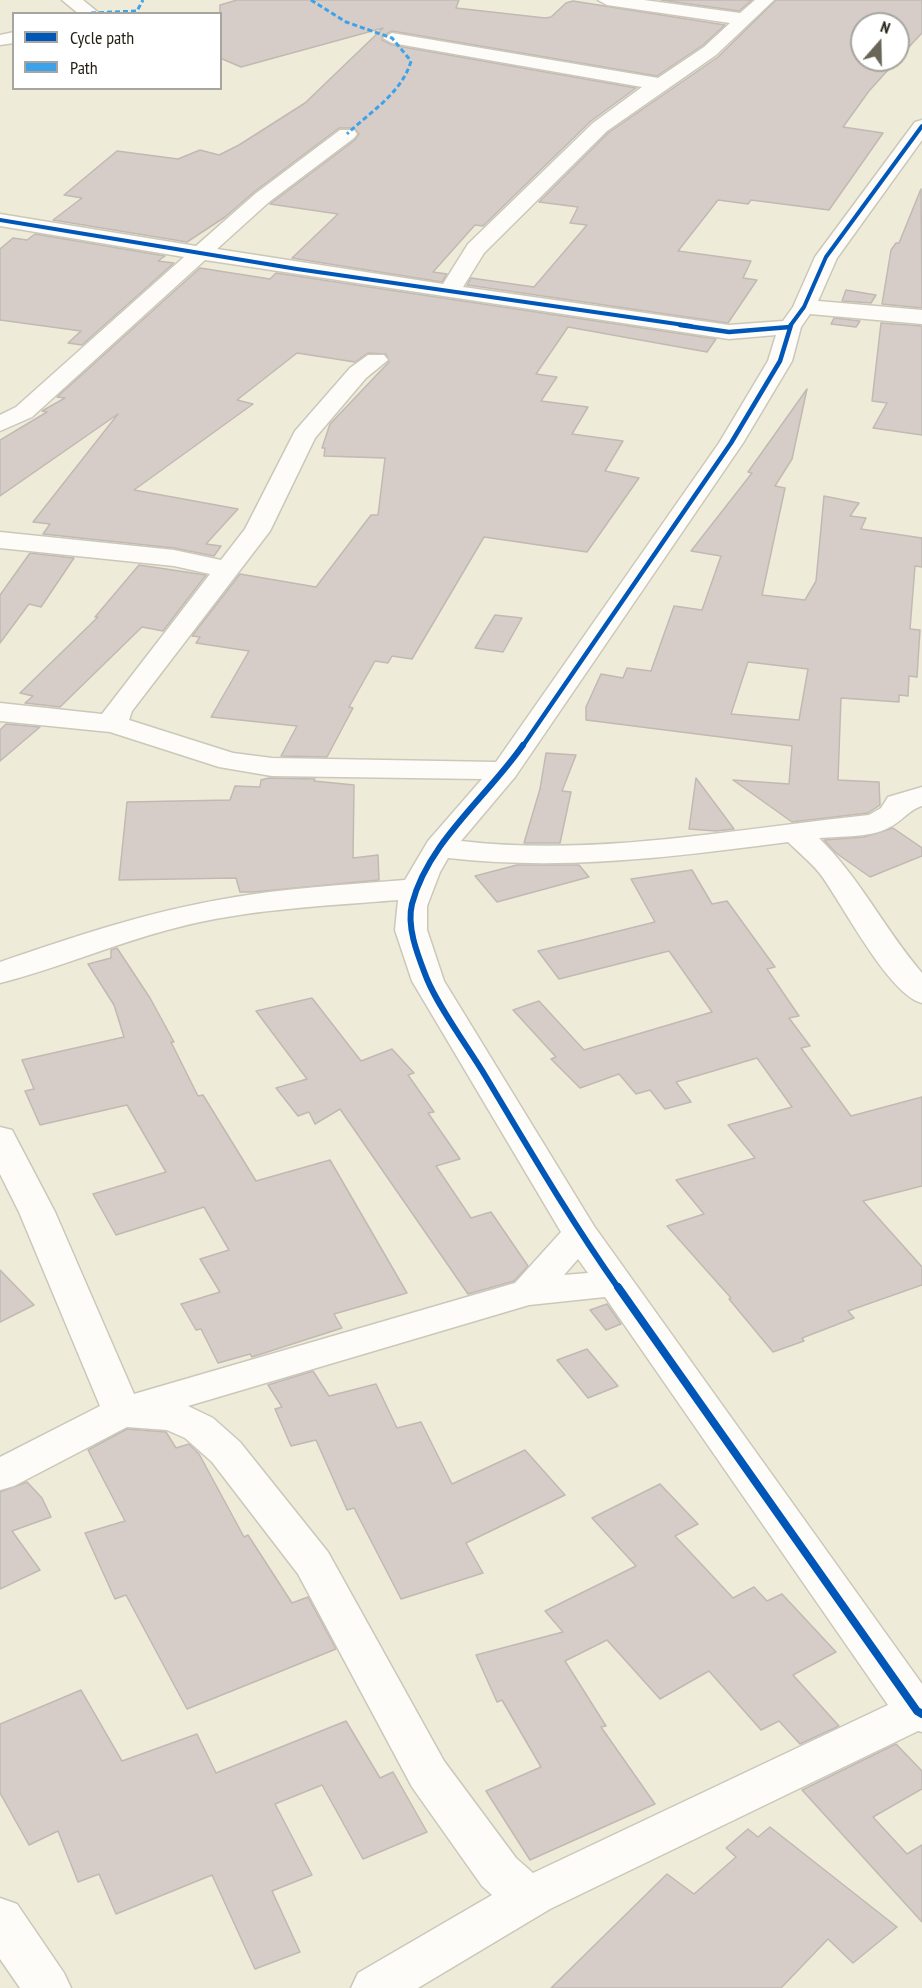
<!DOCTYPE html>
<style>
body{margin:0}
#map{position:relative;width:922px;height:1988px;overflow:hidden;background:#efebd9;font-family:"PT Sans Narrow",sans-serif}
canvas{display:block}
.legend{position:absolute;left:12px;top:12px;width:210px;height:78px;box-sizing:border-box;background:#fff;border:2px solid #a6a5a0;margin:0;padding:8px 10px;list-style:none;font-size:18px;color:#211e12}
.legend li{display:flex;align-items:center;gap:12px;height:30px}
.legend b{width:30px;border:2px solid #a6a5a0}
.north{position:absolute;left:850px;top:12px;width:60px;height:60px;box-sizing:border-box;background:#fff;border:2px solid #a6a5a0;border-radius:50%;rotate:20deg;font-size:16px;font-weight:700;line-height:24px;text-align:center;color:#211e12}
.north::after{content:'';display:block;margin:auto;width:21px;height:27px;background:#696658;clip-path:polygon(50% 0,100% 100%,50% 72%,0 100%)}
</style>
<div id="map">
<canvas width="922" height="1988"></canvas>
<ul class="legend">
<li><b style="height:8px;background:#0057b8"></b>Cycle path</li>
<li><b style="height:8px;background:#3ea2ea"></b>Path</li>
</ul>
<div class="north">N</div>
</div>
<script>
const g = document.querySelector('canvas').getContext('2d');
g.lineJoin = 'round';
function fillPath(path, color) {
  g.fillStyle = color;
  g.fill(path, 'evenodd');
}
function strokePath(path, color, width, dash) {
  g.strokeStyle = color;
  g.lineWidth = width;
  g.lineCap = dash ? 'butt' : 'round';
  g.setLineDash(dash || []);
  g.stroke(path);
}
const building = new Path2D(`
 M237,0H459L456,8L545,18L551,17L566,3L573,1L725,25L703,45L657,76L392,31L382,36V40L392,45L636,88L591,121L483,226L475,225L433,272L447,274L442,282L292,258L338,214L270,204L355,140L359,134L354,128H339L254,192L225,217L187,242L53,220L82,198L64,195L117,151L178,159L200,150L219,155L239,145L305,103L383,28L241,67L220,58V5Z
 M661,0H752L739,11Z
 M776,0H922V33L908,48L904,47L898,59V24H862V60H897L869,91L843,127L883,133L829,210L751,200L748,204L718,200L678,251L751,261L743,278L757,280L728,323L467,285L471,278L534,287L587,225L570,223L578,207L539,202L608,133L718,57Z
 M921,189L922,308L882,304L891,250L896,243H899Z
 M35,234L165,256L158,261L174,263L82,345L68,343L81,331L0,320V249L13,238L27,240Z
 M200,268L270,279L276,273L716,339L707,352L568,327L536,374L557,377L541,401L588,407L572,434L623,441L605,471L639,478L587,552L484,537L412,659L392,656L388,663L375,661L349,707L353,708L327,757L281,756L297,726L211,717L249,651L196,643L200,637L192,636L240,574L316,587L371,515H378L385,458L324,456L325,448H322L330,424L389,362L386,354L368,353L355,362L297,353L237,400L253,404L134,490L238,509L206,544L221,546L214,556L174,548L43,534L50,524L33,522L118,414L0,496V440L47,412L42,411L65,398L57,397Z
 M846,290L876,295L871,303L842,301Z
 M834,318L860,321L856,327L831,324Z
 M881,323L922,326V435L873,428L887,403L872,401Z
 M807,389L792,459L775,486L785,488L762,595L805,600L816,581L824,496L859,503L850,516L866,518L861,529L922,538V567L915,566L910,629L920,630L917,677L909,676L908,696L899,695V702L841,698L838,780L879,782L880,805L868,813L792,822L733,780L789,784L792,746L586,720V707L601,674L623,678L627,668L651,671L674,606L702,610L721,556L691,551L752,473L748,472ZM748,662L808,669L799,720L731,714Z
 M30,553L74,558L41,607L29,604L0,643V595Z
 M139,565L206,575L163,631L142,627L60,707L25,703L33,696L20,693L98,617H95Z
 M495,615L522,618L503,652L475,648Z
 M6,724L40,727L0,761V730Z
 M546,753L576,755L562,791L571,792L560,843H524L540,789Z
 M269,778L315,779L314,781L354,785L353,858L378,855L379,880L254,892H240L236,878L119,880L127,802L230,800L235,786L260,787L261,780Z
 M696,778L734,829L716,831L689,829Z
 M893,828L922,848V856L870,877L836,853L824,840L864,837Z
 M517,865H579L589,877L497,902L475,876Z
 M692,870L712,904L727,901L775,967L767,969L799,1016L789,1018L810,1046L801,1048L851,1116L922,1097V1186L863,1201L922,1267V1285L848,1311L854,1318L802,1338L804,1341L773,1352L729,1299L731,1298L667,1226L704,1214L676,1180L755,1158L728,1125L792,1107L757,1058L676,1082L691,1102L665,1109L650,1090L636,1094L619,1074L580,1088L551,1059L556,1057L513,1010L539,1001L584,1050L712,1012L669,951L559,979L538,951L655,922L631,879Z
 M117,948L150,998L174,1042H171L198,1096L203,1095L256,1181L330,1160L407,1293L334,1314L342,1328L252,1357L250,1354L218,1363L201,1329L196,1330L181,1304L220,1292L200,1259L229,1250L204,1207L116,1235L93,1194L166,1172L127,1105L40,1125L25,1091L34,1089L22,1060L124,1037L114,1005L88,964L111,958V950Z
 M312,998L361,1061L392,1049L414,1073L408,1075L434,1112L428,1113L460,1159L436,1166L471,1218L491,1212L528,1266L514,1281L468,1294L340,1109L315,1124L309,1112L298,1116L276,1088L307,1079L256,1011Z
 M0,1270L34,1305L0,1322Z
 M607,1304L621,1324L606,1330L590,1310Z
 M587,1349L618,1386L588,1398L557,1360Z
 M313,1371L329,1396L376,1384L397,1428L421,1422L452,1484L525,1450L565,1495L466,1543L483,1573L401,1599L354,1508L347,1510L316,1440L291,1446L275,1409L282,1407L268,1385Z
 M127,1429L166,1432L176,1448L189,1444L199,1454L244,1537L248,1535L292,1603L308,1597L336,1649L187,1709L126,1595L115,1599L85,1533L125,1521L88,1450Z
 M27,1482L42,1498L51,1517L12,1531L40,1570L0,1589V1492Z
 M660,1484L698,1524L675,1536L733,1598L754,1587L767,1601L782,1594L836,1652L793,1675L839,1726L800,1744L779,1721L761,1730L709,1671L660,1699L607,1640L565,1661L606,1726L601,1727L655,1804L530,1860L486,1791L541,1767L502,1700L497,1702L476,1655L563,1632L545,1611L636,1566L592,1518Z
 M81,1690L122,1761L197,1734L216,1773L346,1721L380,1778L393,1772L427,1832L363,1859L322,1785L275,1804L312,1875L272,1891L300,1952L255,1969L212,1875L116,1914L99,1874L78,1882L58,1831L29,1845L0,1793V1724Z
 M896,1744L922,1771V1789L873,1817L907,1854L922,1845V1922L802,1790Z
 M770,1827L897,1927L853,1963L828,1939L781,1988H551L667,1874L694,1894L736,1857L726,1848L748,1829L758,1837Z`);
fillPath(building, '#d6cdc8');
strokePath(building, '#c1b9b3', 1.5);
const street = new Path2D(`
 M62,0H83L100,14H79Z
 M598,0H644L740,13L755,0H774L716,55L607,131L484,253L463,287L729,325L783,321L793,307L815,257L915,122L922,120V140L837,258L818,301L922,310V324L810,314L801,327L792,361L743,443L515,777L461,841C597,857 734,829 869,815L881,808L888,797L922,787V806C908,810 902,822 888,828C869,838 841,836 819,838C860,878 885,930 922,973V1003C889,995 843,905 821,875C812,863 799,853 788,842C674,857 562,871 448,858L440,872L427,906V930L444,981L594,1226L922,1684V1732L918,1731L550,1909L418,1988H351L358,1973L492,1895L482,1886L412,1787L298,1574L212,1462L185,1438L167,1430L127,1427L14,1486L0,1490V1457L100,1406L19,1212L0,1174V1127L12,1130L55,1212L134,1394L515,1283L561,1232L412,981L395,930L398,900C323,906 248,909 175,928C116,943 59,968 0,983V962C73,937 147,912 224,899C284,888 345,885 405,880L428,841L482,779L272,776L219,767L110,732L0,721V703L102,714L210,574L174,566L0,548V532L174,550L221,560L245,529L295,431L350,368L368,355H384L388,360L366,378L315,438L270,531L132,711L129,720L233,753L272,758L496,762L719,443L768,361L776,335L729,339L205,260L32,417L0,431V415L16,407L184,257L0,226V214L196,246L255,194L340,130H354L357,134L354,138L269,202L217,249L443,284L468,244L593,123L642,87L392,43L383,38L392,33L658,78L704,47L730,23L607,5ZM578,1259L588,1273L564,1275ZM605,1297L888,1705L533,1873L516,1858L444,1761L328,1552L240,1442L213,1418L188,1406L529,1305Z
 M14,32V43L0,45V35Z
 M0,1898L17,1904L64,1973L71,1988H20L0,1959Z`);
strokePath(street, '#cbc8ba', 3);
fillPath(street, '#fdfcf9');
strokePath(new Path2D(`
 M311,0L346,22L392,38L411,61C402,93 370,112 347,134
 M91,13L137,11L143,0`), '#3ea2ea', 3, [5, 3]);
strokePath(new Path2D(`
 M0,220L297,269L691,326
 M790,326L804,307L826,257L922,126`), '#0057b8', 4);
strokePath(new Path2D(`
 M680,325L729,332L790,327
 M522,747L731,443L780,361L791,325`), '#0057b8', 4.5);
strokePath(new Path2D(`
 M523,745C487,797 428,842 412,904C406,928 419,958 427,979C440,1010 468,1047 486,1077C529,1149 571,1221 619,1289`), '#0057b8', 6);
strokePath(new Path2D(`
 M618,1287L917,1711L922,1714`), '#0057b8', 8);
</script>
